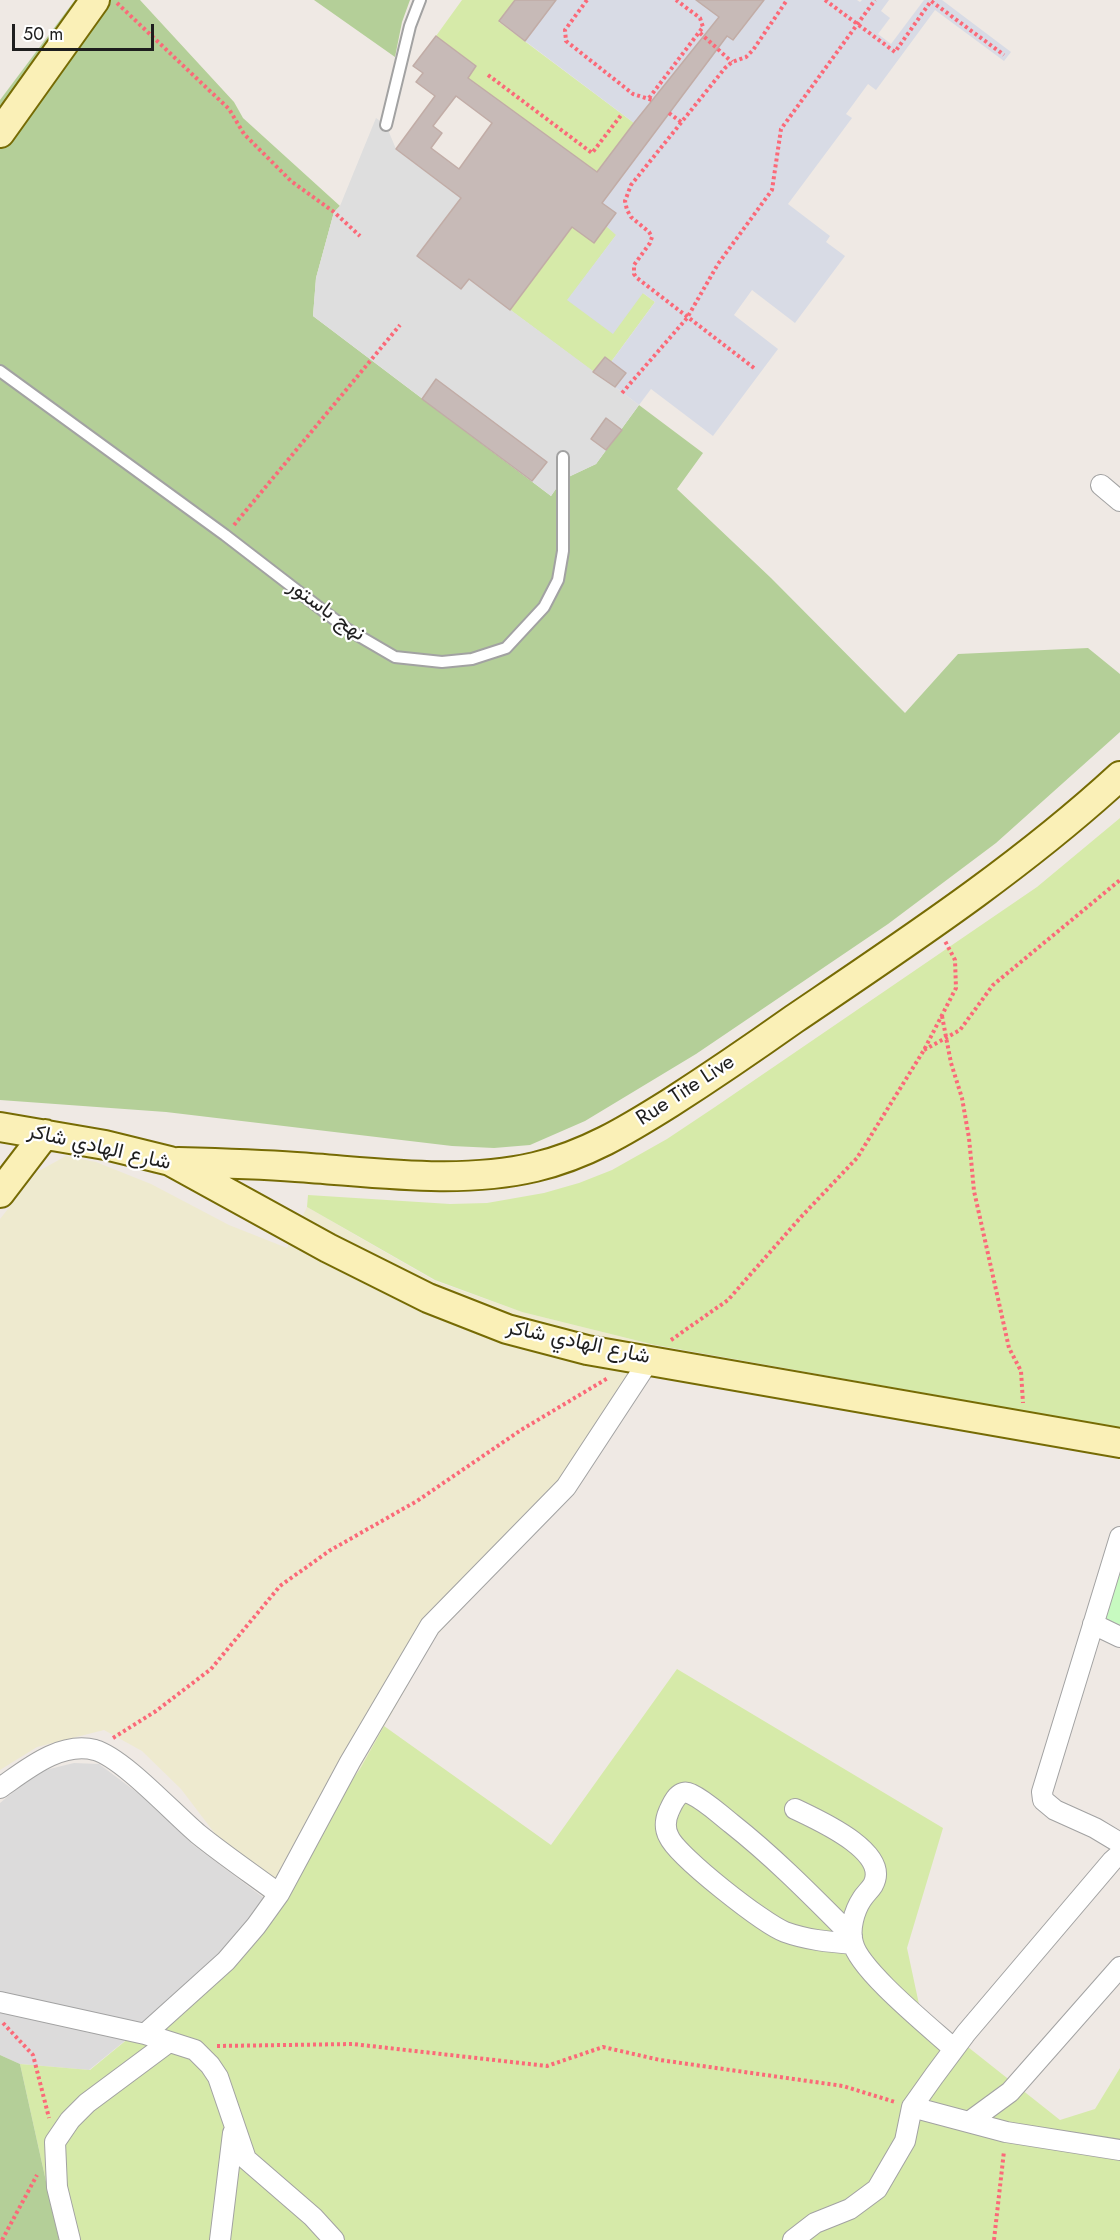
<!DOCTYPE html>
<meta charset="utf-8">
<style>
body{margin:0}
#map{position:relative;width:1120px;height:2240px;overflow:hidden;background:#efe9e4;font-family:Jost,sans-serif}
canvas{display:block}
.scale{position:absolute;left:12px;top:24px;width:142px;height:27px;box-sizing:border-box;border:3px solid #1e1e1e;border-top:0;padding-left:8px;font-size:18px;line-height:21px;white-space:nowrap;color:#1e1e1e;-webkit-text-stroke:4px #fff;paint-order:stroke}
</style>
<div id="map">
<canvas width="1120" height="2240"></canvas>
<div class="scale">50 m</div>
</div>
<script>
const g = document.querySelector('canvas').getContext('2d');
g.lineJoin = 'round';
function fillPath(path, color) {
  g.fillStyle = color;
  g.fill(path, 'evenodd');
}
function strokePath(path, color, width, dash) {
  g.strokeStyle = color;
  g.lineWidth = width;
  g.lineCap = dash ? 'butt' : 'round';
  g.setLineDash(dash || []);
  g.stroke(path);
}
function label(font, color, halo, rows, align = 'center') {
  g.font = font + ' Jost,Vazirmatn,sans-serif';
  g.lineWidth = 4.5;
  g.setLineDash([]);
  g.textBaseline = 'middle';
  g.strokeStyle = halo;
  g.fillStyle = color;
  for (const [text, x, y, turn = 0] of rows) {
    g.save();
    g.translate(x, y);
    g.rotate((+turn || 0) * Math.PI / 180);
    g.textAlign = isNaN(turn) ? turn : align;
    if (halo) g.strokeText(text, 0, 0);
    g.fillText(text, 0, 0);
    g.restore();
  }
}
fillPath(new Path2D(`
 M74,1763L99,1764L162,1811L192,1844L264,1898L232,1946L163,2010L89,2070L20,2064L0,2055V1803L37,1772Z`), '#dcdbdb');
fillPath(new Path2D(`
 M66,1156L96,1162L151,1184L229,1225L287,1248L307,1207L435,1281L522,1312L655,1345L643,1388L573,1490L435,1637L360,1769L264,1898L181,1789L142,1751L104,1730L37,1747L0,1770V1219L37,1172Z`), '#eeeacf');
fillPath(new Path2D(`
 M462,0H515L499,22L634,123L597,172L468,78L476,66L436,36Z
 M606,226L617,234L568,300L643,293L655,302L611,362L605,357L593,372L510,310L572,227Z
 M1120,818V1428L655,1345L522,1312L435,1280L307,1207L308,1195L450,1204L487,1203L544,1193L579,1183L612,1170L667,1139L715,1107L1037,887Z
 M677,1669L943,1828L907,1948L920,2009L1060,2120L1095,2109L1120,2068V2240H59L20,2064L90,2070L163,2010L232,1946L264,1898L360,1769L384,1726L551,1845Z`), '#d6eaa9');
fillPath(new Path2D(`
 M75,0H140L234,102L243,118L340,206L334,212L316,278L313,316L551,496L562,480L596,464L639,405L703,453L677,489L771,578L905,713L958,654L1088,648L1120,674V732L996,843L888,924L696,1054L585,1121L530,1145L494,1148L452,1146L166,1112L0,1100V100Z
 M314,0H410L402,22L395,57Z
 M0,2055L20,2064L59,2240H0Z`), '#b4cf98');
fillPath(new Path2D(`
 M1120,1561V1625L1101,1616Z`), '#c7fac0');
fillPath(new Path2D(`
 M376,118L386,125L396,149L461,198L418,255L461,289L469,279L639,405L596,464L562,480L551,496L313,316L316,278L334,212L340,206Z`), '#dedede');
fillPath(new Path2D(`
 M556,0H696L719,17L634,123L525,41Z
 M764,0H857L860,2L862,0H889L881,11L890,18L878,34L891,44L924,0H942L1011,52L1004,61L935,10L876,90L868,84L846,114L852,118L788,204L830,236L826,242L845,256L795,323L752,290L734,315L778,349L713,436L651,389L639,405L615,387L626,373L611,362L655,302L643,293L613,334L567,300L616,235L606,226L602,203L727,36L734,40Z`), '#d8dbe5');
const building = new Path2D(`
 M515,0H556L525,41L499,21Z
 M696,0H764L733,40L727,36L602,203L616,213L594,243L572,227L510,310L469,279L461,289L417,256L461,198L396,149L435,96L416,82L423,73L413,66L436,36L476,66L468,78L597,172L634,123L719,17ZM456,96L492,123L459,169L431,148L442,133L433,126Z
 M605,357L626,373L615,387L593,372Z
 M436,379L547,462L532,481L422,399Z
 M606,418L622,430L606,450L591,439Z`);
fillPath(building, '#c7bab7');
strokePath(building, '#c1aca6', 1.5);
const lane = new Path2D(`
 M386,125L410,26L420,0
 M0,371L225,535L347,629L395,657L442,662L472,659L506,648L544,607L558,580L563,551V457`);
const street = new Path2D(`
 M1101,485L1120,501
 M1120,1537L1042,1792L1043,1800L1055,1810L1095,1828L1120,1843
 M1093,1624L1120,1637
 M0,1788C26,1770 60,1741 95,1750C123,1758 173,1813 198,1834C224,1855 252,1874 279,1894
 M795,1809C818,1820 891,1852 873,1885C870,1890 865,1894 862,1899C854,1911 849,1930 853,1943C859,1970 931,2028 954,2049
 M852,1936C813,1897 775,1858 732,1824C719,1814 706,1801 691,1794C679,1788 673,1802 669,1811C665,1820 664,1828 669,1837C678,1857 764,1924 785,1932C807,1940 830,1942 853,1944
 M0,2002L145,2034L195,2050L210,2065L218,2077L246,2159L313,2217L334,2240
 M145,2034L226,1961L256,1926L279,1894L350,1762L430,1626L566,1487L650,1359
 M912,2107L1006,2132L1120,2150
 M969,2122L1010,2092L1120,1967
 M70,2240L57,2187L55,2142L70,2120L87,2103L169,2042
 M220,2240L233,2133
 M793,2240L815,2223L850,2209L877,2189L905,2141L912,2107L934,2076L966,2033L1112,1861L1120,1854`);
const secondary = new Path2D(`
 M0,133L95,0
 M0,1127L105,1145L170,1161L328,1248L428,1298L507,1329L587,1350L1120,1443
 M178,1162C217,1163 256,1164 296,1167C374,1172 458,1185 535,1167C586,1155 627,1130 670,1103C712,1076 753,1048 794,1019C906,943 1020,868 1120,776
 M0,1193L45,1134`);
strokePath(lane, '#a2a2a2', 14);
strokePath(street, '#a2a2a2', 22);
strokePath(secondary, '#766b04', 32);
strokePath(new Path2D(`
 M587,0L565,30L566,41L633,94L652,100
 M825,0L895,52L931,1L1004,55
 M117,3L229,109L244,134L291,181L334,212L360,236
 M700,33L732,62
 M488,75L592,153L622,114
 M649,98L703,27L700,18L676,0
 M669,113L681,122
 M754,368L637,278L634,274V265L650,243L652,237L649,232L631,217L627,210L625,201L631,185L725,68L732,62L746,57L753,50L787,0
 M622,393L687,318L718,264L772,190L781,129L875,0
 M234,525L400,325
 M942,1016L951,1063L962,1098L969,1138L974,1191L1009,1348L1021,1371L1023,1403
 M924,1050L960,1030L993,985L1120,880
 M671,1340L728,1300L800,1218L857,1158L924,1050L956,988L955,960L945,941
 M113,1738L156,1711L211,1669L280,1586L329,1551L417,1501L521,1430L608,1378
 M3,2023L33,2055L49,2118
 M217,2046L353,2044L547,2066L603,2047L660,2060L843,2086L895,2102
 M2,2240L37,2175
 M994,2240L1004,2151`), '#fb6978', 4, [3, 3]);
strokePath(lane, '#fff', 10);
strokePath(street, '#fff', 20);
strokePath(secondary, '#faf0b7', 28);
label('21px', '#1e1e1e', '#fff', [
 ["نهج باستور",326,611,36],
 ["Rue Tite Live",686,1091,-33],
 ["شارع الهادي شاكر",99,1148,13],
 ["شارع الهادي شاكر",578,1343,12]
]);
</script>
